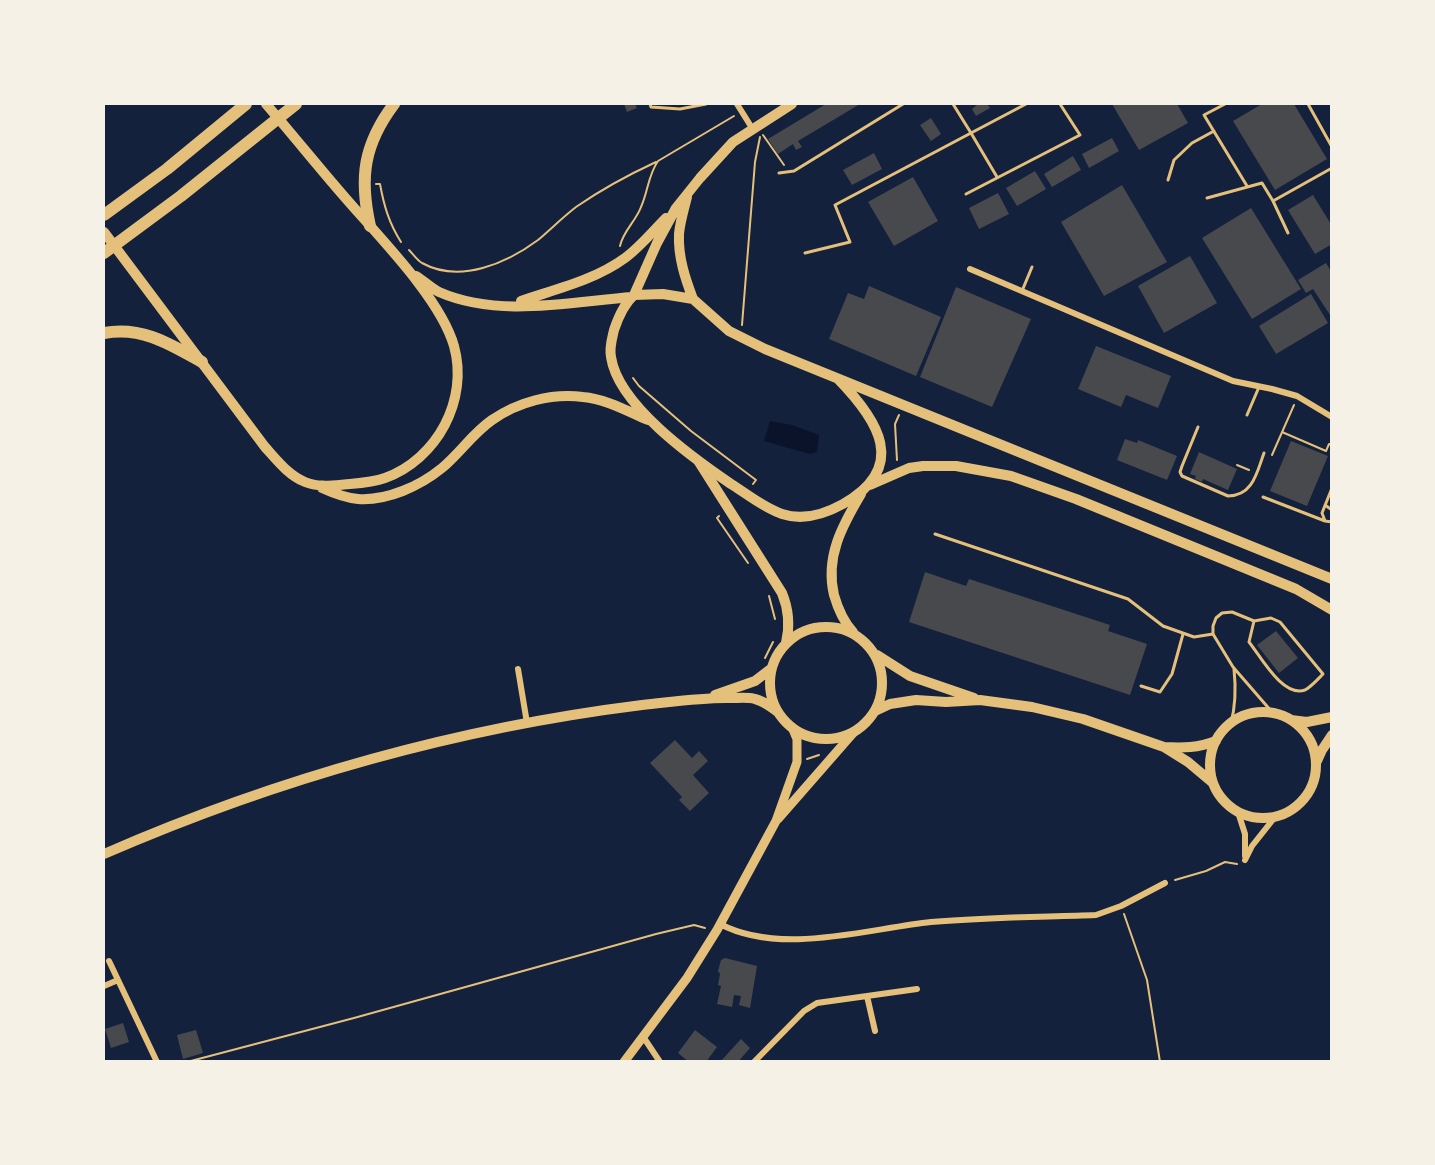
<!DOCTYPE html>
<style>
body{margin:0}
#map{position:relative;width:1435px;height:1165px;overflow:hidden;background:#14213d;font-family:"Nunito Sans",sans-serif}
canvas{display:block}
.frame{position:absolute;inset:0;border:105px solid #f6f1e7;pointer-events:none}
</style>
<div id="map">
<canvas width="1435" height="1165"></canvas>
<div class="frame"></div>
</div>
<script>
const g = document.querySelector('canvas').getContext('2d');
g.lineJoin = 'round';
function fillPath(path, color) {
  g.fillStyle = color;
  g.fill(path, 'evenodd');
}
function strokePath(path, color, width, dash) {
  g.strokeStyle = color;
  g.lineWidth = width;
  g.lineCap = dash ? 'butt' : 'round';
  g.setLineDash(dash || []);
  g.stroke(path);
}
fillPath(new Path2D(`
 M770,421L792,425L819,435L817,452L810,454L764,441Z`), '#0b132b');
fillPath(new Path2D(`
 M624,104H635L637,108L627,112Z
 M826,104H860L798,141L802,147L796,150L793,144L778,154L768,139Z
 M976,104H987L990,108L976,116L972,109L977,105Z
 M1112,104H1177L1188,123L1139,150Z
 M1262,104H1294L1327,159L1275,190L1233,121Z
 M931,118L941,134L931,141L920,125Z
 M1112,138L1119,151L1089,168L1082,154Z
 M874,153L882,169L852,185L843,170Z
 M1073,156L1081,170L1052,187L1044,174Z
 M1035,171L1046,189L1017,206L1006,188Z
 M913,177L938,221L894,246L868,202Z
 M1122,185L1167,262L1104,296L1061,222Z
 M998,193L1009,214L979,229L969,208Z
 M1313,195L1332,226V244L1315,254L1288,210Z
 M1251,208L1301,289L1252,319L1202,238Z
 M1190,256L1217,303L1164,333L1138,286Z
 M1326,263L1332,273V318L1313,289L1306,293L1298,280Z
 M869,286L941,317L916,376L829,339L848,293L864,299Z
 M956,287L1031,319L992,407L920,377Z
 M1311,294L1328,323L1276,354L1259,326Z
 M1096,346L1171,376L1158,408L1126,395L1121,407L1078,389Z
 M1125,439L1137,443L1138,440L1177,456L1167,480L1117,460Z
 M1291,441L1328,456L1307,506L1270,491Z
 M1199,452L1237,469L1228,490L1203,479L1202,482L1195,479L1196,476L1190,474Z
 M925,572L966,586L969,579L1110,625L1108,631L1147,644L1130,695L909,622Z
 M1276,631L1298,658L1279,673L1257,645Z
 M675,740L692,758L699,751L708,761L693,775L709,793L690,811L679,800L682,797L650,763Z
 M725,958L757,966L750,1008L739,1005L741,996L734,995L732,1007L717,1004L721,986L718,985L720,974L718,971L721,960Z
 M123,1023L129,1042L111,1048L105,1029Z
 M196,1030L203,1053L183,1059L177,1035Z
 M695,1030L717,1047L706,1062H689L678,1053Z
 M741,1039L750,1048L738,1062H720Z`), '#48494c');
strokePath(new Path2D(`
 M763,135L784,165
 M376,184H380C384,206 389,223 401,242
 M620,246C623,231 636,221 641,207C648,192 648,175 658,161L734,116
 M409,250C413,254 417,260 422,263C460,284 507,263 538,240C551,229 563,217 576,207C602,189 628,175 656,162
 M742,325L755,162L760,137
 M633,378L639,386L691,431L756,480L753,484
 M1282,432L1326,451L1329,444L1332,445
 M1272,455L1294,405
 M897,460L895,424L899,415
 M1237,465L1249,470
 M719,516L717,518L748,563
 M769,596L775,619
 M765,658L773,642
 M807,759L819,755
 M1175,880L1206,871L1225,862L1237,864
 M1124,914L1147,980L1160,1062
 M187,1062L354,1018L656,934L694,925L705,928`), '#e5c07b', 2);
strokePath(new Path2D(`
 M650,104L651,107L680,109L706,104
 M953,104L971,133L1026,104
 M1225,104L1204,115L1247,186
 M1308,104L1332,147
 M779,173L794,171L903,104
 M1168,180L1174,160L1192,143L1214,131
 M966,194L1080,135L1060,104
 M1207,198L1262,183L1273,201L1288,233
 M1273,201L1332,168
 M805,253L850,242L835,205L971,133L997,177
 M1022,291L1032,267
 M1247,415L1259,387
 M1198,427L1182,466L1180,472L1182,476L1228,496C1253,496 1257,472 1264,453
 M1332,488L1322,513L1325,521L1332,522
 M1263,497L1325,521
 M1325,505L1332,510
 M935,534L1128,599L1163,626L1194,637L1213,634
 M1254,621L1249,642C1261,657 1283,698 1305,690C1311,687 1318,679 1323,674L1280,622L1271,618L1254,621L1232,612L1222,613L1216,618L1213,626V634L1233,667L1272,712
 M1141,686L1160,692L1172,674L1183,634
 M1231,723C1236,704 1236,688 1234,669`), '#e5c07b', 3);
strokePath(new Path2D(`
 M737,104L752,128
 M970,269L1233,381L1272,389L1297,396L1332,417
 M518,669L527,723
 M1238,812L1245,834V856
 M1245,860L1252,846L1275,817
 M720,924C781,956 866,929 931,922C986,917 1041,917 1096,915L1121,906L1165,883
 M109,961L157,1062
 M104,986L118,980
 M867,996L875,1031
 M644,1038L660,1062
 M754,1062L804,1011L817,1003L917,989`), '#e5c07b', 6);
strokePath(new Path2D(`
 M778,819L854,732
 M624,1062L687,978L717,930L776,821L797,762V739L792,727`), '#e5c07b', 9);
strokePath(new Path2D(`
 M699,462L782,593C789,610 790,626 786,643
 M770 683a56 56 0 1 1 112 0a56 56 0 1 1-112 0Z
 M853,632C843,621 838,609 834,595C825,557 842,526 861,494
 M877,655L910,676L974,698
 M715,695L755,681L772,668
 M875,711L890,704L916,700L946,702L980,700L1032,707L1083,719L1164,747L1188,762L1213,783
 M1210 765a53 53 0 1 1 106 0a53 53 0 1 1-106 0Z
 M1291,720L1307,722L1332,717
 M1164,747C1183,748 1198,748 1216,741
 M1317,761L1322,750L1332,735
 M104,854C274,780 457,728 642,705C672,702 702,697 732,698C739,698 748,697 755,699C764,701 771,707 778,712`), '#e5c07b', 10);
strokePath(new Path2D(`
 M687,197C684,209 680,222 679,234C678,257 685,278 693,299
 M104,232L265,447C277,460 288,475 305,482C319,488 335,485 350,484C362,483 374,482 385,478C437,459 469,400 454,346C440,297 376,234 342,194C316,164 292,134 266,104
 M416,276C424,281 431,288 439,292C498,318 570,302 632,297
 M634,295L657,243L676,208L700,178L733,142L792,104
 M521,301C556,289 595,280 625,258C640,247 653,231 666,218
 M838,379C878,420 909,467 843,504C825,514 803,521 782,514C764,508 747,494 731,484C693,458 618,405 611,357C609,348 612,339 614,330C618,318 625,303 634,295L663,294L693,299L729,331L765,349L1332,579
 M870,485L909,468L923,466H956L1011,476L1076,499L1296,589L1332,610
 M322,488C333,493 346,498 358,499C387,501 420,486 442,468C460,453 473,433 492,420C518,402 551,393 583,397C606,399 627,411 648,420`), '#e5c07b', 10);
strokePath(new Path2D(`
 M104,215L167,169L246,104
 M370,226C359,177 364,144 394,104
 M104,253L181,196L296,104
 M104,333C142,326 170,344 202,362`), '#e5c07b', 12);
</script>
